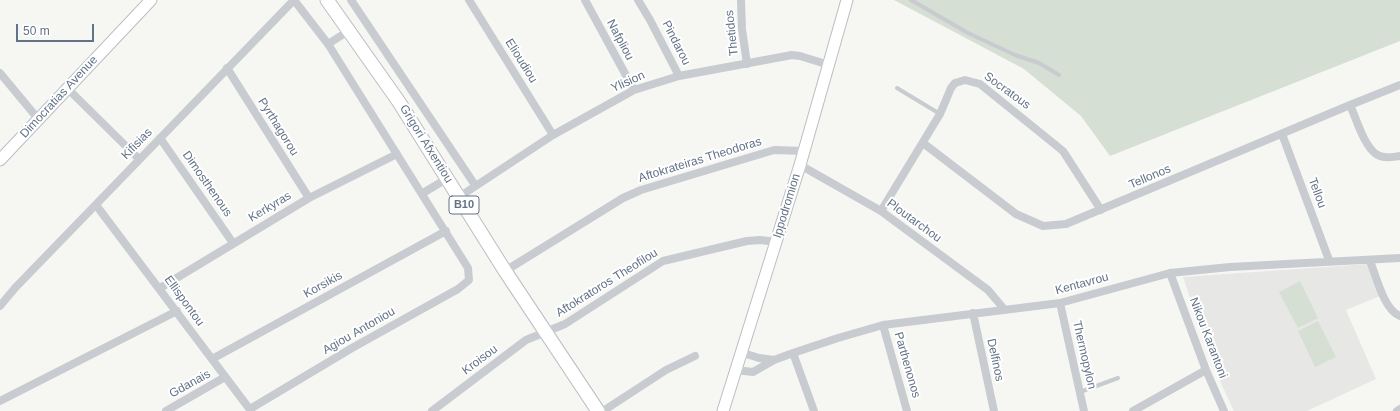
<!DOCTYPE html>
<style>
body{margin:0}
#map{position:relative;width:1400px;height:411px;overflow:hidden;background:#f6f7f3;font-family:Arial,sans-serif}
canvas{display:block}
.scale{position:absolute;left:16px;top:24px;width:78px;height:18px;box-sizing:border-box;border:2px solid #627287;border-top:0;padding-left:5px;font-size:12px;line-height:14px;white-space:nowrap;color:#627287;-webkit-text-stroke:3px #fff;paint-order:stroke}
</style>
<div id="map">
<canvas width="1400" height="411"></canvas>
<div class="scale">50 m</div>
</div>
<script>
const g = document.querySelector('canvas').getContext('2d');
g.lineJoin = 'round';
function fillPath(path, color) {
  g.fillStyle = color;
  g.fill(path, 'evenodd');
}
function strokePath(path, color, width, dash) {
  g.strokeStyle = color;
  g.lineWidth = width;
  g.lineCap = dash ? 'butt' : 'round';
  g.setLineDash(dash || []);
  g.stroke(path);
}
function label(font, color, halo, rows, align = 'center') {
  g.font = font + ' Arial,sans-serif';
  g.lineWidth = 4;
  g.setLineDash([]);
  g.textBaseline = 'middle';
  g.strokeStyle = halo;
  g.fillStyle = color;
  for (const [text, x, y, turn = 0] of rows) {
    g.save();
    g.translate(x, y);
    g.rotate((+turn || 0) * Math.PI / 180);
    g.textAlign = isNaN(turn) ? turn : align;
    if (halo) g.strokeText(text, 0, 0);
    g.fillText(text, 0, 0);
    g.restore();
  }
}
fillPath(new Path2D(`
 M1367,264L1380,296L1346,310L1376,379L1307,411H1234L1212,364L1183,277Z`), '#e7e8e6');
fillPath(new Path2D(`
 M894,0H1400V41L1110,156L1081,116L1024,69Z
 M1300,281L1318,318L1298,328L1279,292Z
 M1318,321L1336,357L1315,367L1298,331Z`), '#d6dfd3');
const secondary = new Path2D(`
 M0,160L151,0
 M723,411L800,165L847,0`);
const primary = new Path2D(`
 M327,0L399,102L505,271L598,411`);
strokePath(secondary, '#babec4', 13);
strokePath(primary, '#bbbec2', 15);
strokePath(new Path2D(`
 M911,0L968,33L1015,55L1039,63L1059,75
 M897,88L940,114
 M1080,392L1118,378`), '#c8cbcf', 4);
strokePath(new Path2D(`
 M351,0L475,185
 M469,0L553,135
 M585,0L634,90
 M638,0L650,20L679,76
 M741,0L742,29L747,64
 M328,44L350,30
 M227,68L309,198
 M0,73L39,120
 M68,89L139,159
 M1350,105C1356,118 1364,146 1376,154C1383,159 1392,157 1400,156
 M1282,134L1329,260
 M160,138L233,243
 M923,143L1016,214L1043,226L1066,224L1350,105L1400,85
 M800,165L881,211L988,290L1004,309
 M423,193L448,178
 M459,197L553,135L634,90L679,76L792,55L800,56L829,65
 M96,205L251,411
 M881,211L940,114L951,88L955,83L965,80L980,84L1063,151L1101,210
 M1370,261C1376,276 1384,310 1400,316
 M505,271L623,198L641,190L774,150L804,151
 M1170,273L1206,370L1224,411
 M160,288L309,198L397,154
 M1060,303L1084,411
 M0,306L15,288L294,0
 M973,313L994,411
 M883,325L907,411
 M740,352L759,358L774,360
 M793,353L814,411
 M212,359L446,231
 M735,370L753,372L774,360L793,353L838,338L883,325L1060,303L1170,273L1230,267L1400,258
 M0,401L177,311
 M250,409L352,348L458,289L469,280L468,268L328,44L294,0
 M166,411L225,377
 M432,411L526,340L565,324L663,261L747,241L760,240L776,242
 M603,411L666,370L695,356
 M1133,411L1206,370
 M1397,411L1400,409`), '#c8cbcf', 8);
strokePath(secondary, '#fff', 11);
strokePath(primary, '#fff', 13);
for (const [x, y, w] of [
 [464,205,30]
]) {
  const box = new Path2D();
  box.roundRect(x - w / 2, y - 9, w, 18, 3);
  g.fillStyle = '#fff';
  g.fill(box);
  strokePath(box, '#627287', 1);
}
label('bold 11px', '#627287', null, [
 ["B10",464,205]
]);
label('12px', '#627287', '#fff', [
 ["Thetidos",732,33,-96],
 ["Nafpliou",620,40,62],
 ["Pindarou",676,43,63],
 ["Elioudiou",521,61,58],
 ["Ylision",628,82,-24],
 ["Socratous",1007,91,36],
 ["Dimocratias Avenue",59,97,-47],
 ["Pyrthagorou",278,127,58],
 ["Kifisias",137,144,-46],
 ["Grigori Afxentiou",426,144,58],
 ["Aftokrateiras Theodoras",700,160,-17],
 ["Tellonos",1150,177,-23],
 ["Dimosthenous",207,184,55],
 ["Tellou",1317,193,70],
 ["Ippodromion",787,206,-73],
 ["Kerkyras",270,207,-31],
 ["Ploutarchou",914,221,36],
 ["Aftokratoros Theofilou",607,283,-32],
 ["Kentavrou",1082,284,-15],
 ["Korsikis",323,285,-29],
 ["Ellispontou",184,301,54],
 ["Agiou Antoniou",359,331,-30],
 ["Nikou Karantoni",1208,338,69],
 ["Thermopylon",1084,355,77],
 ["Kroisou",480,360,-37],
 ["Delfinos",995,360,78],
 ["Parthenonos",907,365,74],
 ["Gdanais",190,384,-29]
]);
</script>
